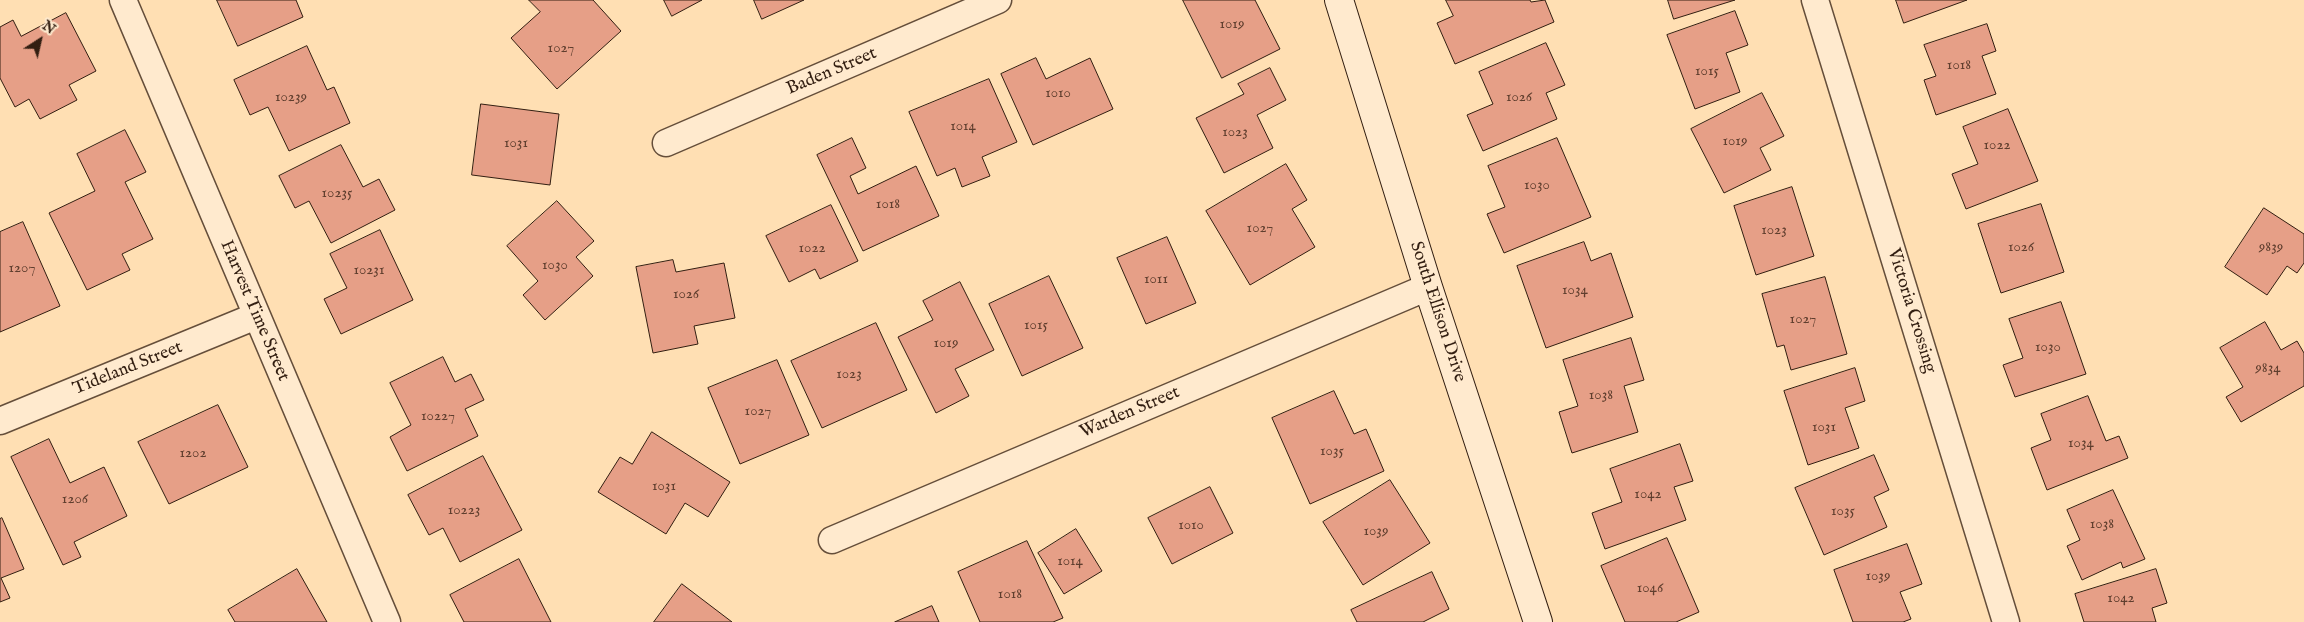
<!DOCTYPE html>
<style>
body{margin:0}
#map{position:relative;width:2304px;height:622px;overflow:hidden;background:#ffdfb3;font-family:"IM FELL English",serif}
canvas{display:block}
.north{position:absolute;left:15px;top:15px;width:50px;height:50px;-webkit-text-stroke:4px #ffeace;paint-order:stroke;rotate:35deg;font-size:14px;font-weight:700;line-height:20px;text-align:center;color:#321e11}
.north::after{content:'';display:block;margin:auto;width:18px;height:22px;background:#321e11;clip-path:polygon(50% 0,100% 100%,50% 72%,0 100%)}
</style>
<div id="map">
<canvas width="2304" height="622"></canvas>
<div class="north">N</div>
</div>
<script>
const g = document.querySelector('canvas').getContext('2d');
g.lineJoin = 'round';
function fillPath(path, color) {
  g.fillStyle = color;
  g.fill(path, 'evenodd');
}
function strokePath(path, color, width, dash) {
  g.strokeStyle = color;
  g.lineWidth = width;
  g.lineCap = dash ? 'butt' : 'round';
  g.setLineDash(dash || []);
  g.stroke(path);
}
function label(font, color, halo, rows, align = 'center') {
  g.font = font + ' "IM FELL English",serif';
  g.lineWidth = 4.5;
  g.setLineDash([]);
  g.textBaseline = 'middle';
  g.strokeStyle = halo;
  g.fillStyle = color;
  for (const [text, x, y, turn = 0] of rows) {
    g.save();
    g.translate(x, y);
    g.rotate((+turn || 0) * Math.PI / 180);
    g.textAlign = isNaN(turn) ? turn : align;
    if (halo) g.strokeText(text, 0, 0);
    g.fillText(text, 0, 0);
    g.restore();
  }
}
const building = new Path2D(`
 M217,0H296L303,17L238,46Z
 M529,0H593L621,31L557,89L511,38L540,12Z
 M664,0H702L672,16Z
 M754,0H804L762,19Z
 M1183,0H1255L1280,49L1222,78Z
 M1446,0H1530L1531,2L1545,0L1554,22L1455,64L1437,23L1453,16Z
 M1668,0H1735L1674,19Z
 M1896,0H1967L1904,23Z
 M1735,11L1748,45L1726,53L1740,92L1695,109L1667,35Z
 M66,13L96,71L69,85L77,100L40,119L29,99L15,107L0,78V27L13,20L21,36Z
 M1987,24L1996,51L1982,56L1996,94L1936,115L1924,80L1936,76L1924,45Z
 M1546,43L1565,85L1546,93L1557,119L1483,151L1467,115L1493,104L1479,72Z
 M307,46L327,90L334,87L350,123L289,151L268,107L250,115L234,80Z
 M1036,58L1046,79L1090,58L1113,109L1033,145L1001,74Z
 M1270,68L1286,100L1257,115L1273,148L1224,173L1196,118L1244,94L1238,84Z
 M989,79L1017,142L982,157L990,176L962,187L955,168L937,176L909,112Z
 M1762,93L1784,136L1760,148L1771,170L1724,193L1691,129Z
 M481,104L559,114L550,185L472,175Z
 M2008,109L2038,181L1966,209L1952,174L1978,164L1963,127Z
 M125,130L146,172L125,182L153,239L122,254L130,270L87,290L49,213L95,191L77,154Z
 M852,138L866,168L850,176L858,194L916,166L939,216L863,251L817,155Z
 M1557,138L1591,217L1504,253L1487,214L1505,207L1488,166Z
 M341,145L363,187L379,179L395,210L331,243L309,201L295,208L279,176Z
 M1286,164L1307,200L1292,209L1315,247L1250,285L1206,211Z
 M1792,187L1814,256L1756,275L1734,206Z
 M557,201L594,241L576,257L593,276L545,320L523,295L538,281L507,246Z
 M2041,204L2064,272L2001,293L1978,224Z
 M831,205L858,261L820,279L815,269L789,282L766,236Z
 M2264,208L2304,234V263L2297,273L2287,266L2267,295L2225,267Z
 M23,222L60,306L0,332V232Z
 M380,230L413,300L341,334L324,299L347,288L330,254Z
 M1167,237L1196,303L1146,324L1117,258Z
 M1584,242L1591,261L1611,253L1633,317L1546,348L1517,266Z
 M673,260L676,272L724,263L735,318L694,326L698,344L653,353L636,267Z
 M1049,276L1083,348L1022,376L989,304Z
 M1825,277L1847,354L1791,370L1784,345L1777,347L1762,294Z
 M960,282L994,350L955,369L969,396L936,413L898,337L933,320L923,301Z
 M2061,302L2086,374L2015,397L2003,365L2023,358L2009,319Z
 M2265,322L2281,350L2297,341L2304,353V386L2241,422L2226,397L2243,387L2220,348Z
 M876,323L907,390L822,428L791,361Z
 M1631,338L1644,380L1624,386L1638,432L1572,453L1559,412L1578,406L1563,360Z
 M443,357L455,382L471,374L484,400L465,409L478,436L407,471L390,437L411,425L390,383Z
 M777,360L809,435L740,464L708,388Z
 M1855,368L1865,401L1845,408L1859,448L1808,465L1784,391Z
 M1334,391L1354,434L1366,429L1384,471L1310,504L1272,418Z
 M2088,396L2106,441L2119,436L2128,458L2047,490L2031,448L2051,440L2041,414Z
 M218,405L248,467L169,504L138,442Z
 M652,432L730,482L708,517L685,503L666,534L598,492L620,457L632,464Z
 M49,439L70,483L104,467L127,516L74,542L81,557L63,565L11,457Z
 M1680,444L1693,481L1674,487L1686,520L1605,549L1592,513L1622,502L1610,469Z
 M1874,455L1889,490L1874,497L1887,527L1824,555L1795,488Z
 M483,456L522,530L460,562L443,528L429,535L408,495Z
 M1390,480L1430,543L1363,585L1323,522Z
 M1210,487L1233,533L1172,564L1148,518Z
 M2113,490L2145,559L2123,568L2121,562L2082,580L2067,546L2080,540L2067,510Z
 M2,518L24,569L1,578L10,598L0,602V519Z
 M1076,529L1102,571L1064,594L1038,553Z
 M1667,538L1699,612L1676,622H1625L1601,566Z
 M1027,541L1063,618L1053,622H980L958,572Z
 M1907,544L1922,584L1900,592L1911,619L1903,622H1853L1834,570Z
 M519,559L551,622H464L450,595Z
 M297,569L327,622H235L228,610Z
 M2156,569L2167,603L2152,608L2156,622H2084L2075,594Z
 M1432,572L1449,609L1423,622H1357L1351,610Z
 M682,584L732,622H654Z
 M932,606L939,622H895Z`);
fillPath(building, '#e69f87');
strokePath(building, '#321e11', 1);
const street = new Path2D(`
 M123,0L387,622
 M1815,0L2006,622
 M666,143L998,0
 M0,421L256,316
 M832,540L1428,287`);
const secondary = new Path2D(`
 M1339,0L1428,287L1538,622`);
strokePath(street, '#654e3a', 29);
strokePath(secondary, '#321e11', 30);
strokePath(street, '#ffeace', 26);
strokePath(secondary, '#ffeace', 28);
label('15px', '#5f3e2e', null, [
 ["1019",1232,25],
 ["1027",561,49],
 ["1018",1959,66],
 ["1015",1707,72],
 ["1010",1058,94],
 ["10239",291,98],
 ["1026",1519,98],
 ["1014",963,127],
 ["1023",1235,133],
 ["1019",1735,142],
 ["1031",516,144],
 ["1022",1997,146],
 ["1030",1537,186],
 ["10235",337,194],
 ["1018",888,205],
 ["1027",1260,229],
 ["1023",1774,231],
 ["1026",2021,248],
 ["9839",2271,248],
 ["1022",812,249],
 ["1030",555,266],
 ["1207",22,269],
 ["10231",369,271],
 ["1011",1156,280],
 ["1034",1575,291],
 ["1026",686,295],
 ["1027",1803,320],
 ["1015",1036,326],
 ["1019",946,344],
 ["1030",2048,348],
 ["9834",2268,369],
 ["1023",849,375],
 ["1038",1601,396],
 ["1027",758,412],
 ["10227",438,417],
 ["1031",1824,428],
 ["1034",2081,444],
 ["1035",1332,452],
 ["1202",193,454],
 ["1031",664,487],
 ["1042",1648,495],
 ["1206",75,500],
 ["10223",464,511],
 ["1035",1843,512],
 ["1038",2102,525],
 ["1010",1191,526],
 ["1039",1376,532],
 ["1014",1070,562],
 ["1039",1878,577],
 ["1046",1650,589],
 ["1018",1010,595],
 ["1042",2121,599]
]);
label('18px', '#321e11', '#ffeace', [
 ["Baden Street",832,72,-23],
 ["Harvest Time Street",254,311,67],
 ["Victoria Crossing",1911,311,73],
 ["South Ellison Drive",1437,312,72],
 ["Tideland Street",128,369,-22],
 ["Warden Street",1130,413,-23]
]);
</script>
